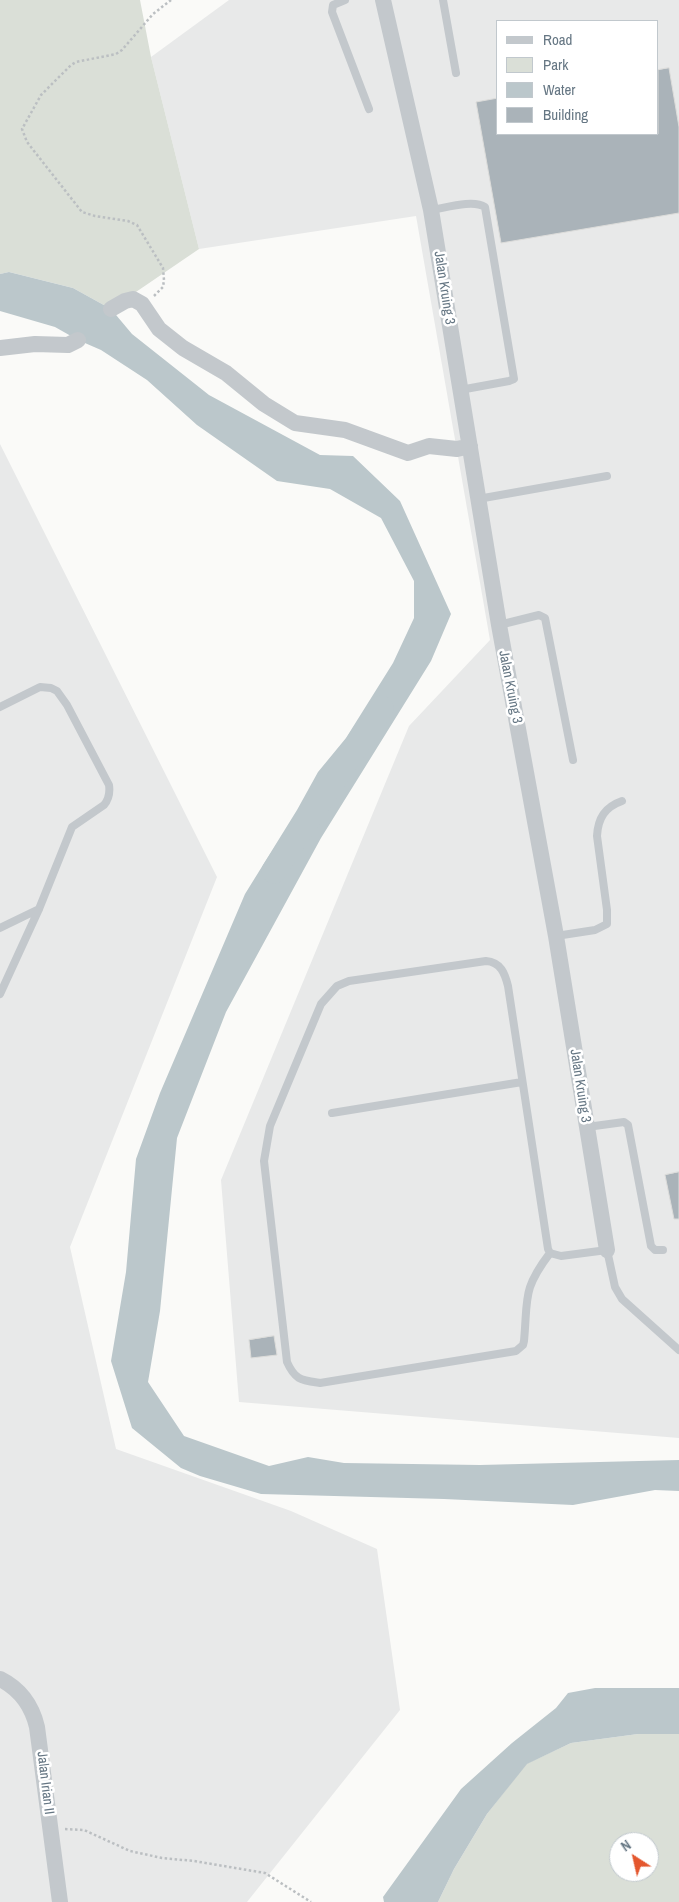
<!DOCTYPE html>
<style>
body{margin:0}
#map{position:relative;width:679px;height:1902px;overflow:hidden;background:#fafaf8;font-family:"Archivo Narrow",sans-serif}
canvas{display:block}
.legend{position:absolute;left:496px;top:20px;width:162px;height:115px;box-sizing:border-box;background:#fff;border:1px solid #c1c8cd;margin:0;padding:6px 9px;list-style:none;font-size:15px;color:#657683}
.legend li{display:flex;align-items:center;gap:10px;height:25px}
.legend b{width:25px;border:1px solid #c1c8cd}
.north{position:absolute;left:609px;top:1832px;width:50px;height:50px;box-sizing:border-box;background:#fff;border:1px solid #c1c8cd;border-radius:50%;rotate:325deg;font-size:14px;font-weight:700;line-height:20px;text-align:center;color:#657683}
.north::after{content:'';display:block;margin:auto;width:18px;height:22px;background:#e4572e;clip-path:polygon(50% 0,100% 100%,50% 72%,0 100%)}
</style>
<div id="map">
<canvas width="679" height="1902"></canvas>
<ul class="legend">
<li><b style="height:6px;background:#c3c8cc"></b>Road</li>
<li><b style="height:14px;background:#dadfd7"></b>Park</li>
<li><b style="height:14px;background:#bbc7cb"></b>Water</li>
<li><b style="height:14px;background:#aab3b9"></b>Building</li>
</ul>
<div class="north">N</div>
</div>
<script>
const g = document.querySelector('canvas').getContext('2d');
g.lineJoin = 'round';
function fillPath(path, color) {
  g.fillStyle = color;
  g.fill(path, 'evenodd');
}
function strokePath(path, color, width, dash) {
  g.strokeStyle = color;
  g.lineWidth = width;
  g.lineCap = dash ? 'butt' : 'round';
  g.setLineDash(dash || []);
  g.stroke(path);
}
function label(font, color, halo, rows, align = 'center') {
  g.font = font + ' "Archivo Narrow",sans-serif';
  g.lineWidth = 5;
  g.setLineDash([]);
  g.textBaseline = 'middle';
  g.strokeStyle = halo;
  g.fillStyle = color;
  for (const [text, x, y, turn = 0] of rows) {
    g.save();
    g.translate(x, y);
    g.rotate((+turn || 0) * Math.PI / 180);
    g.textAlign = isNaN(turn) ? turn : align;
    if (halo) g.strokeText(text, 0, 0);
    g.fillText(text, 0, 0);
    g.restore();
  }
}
fillPath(new Path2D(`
 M229,0H679V1438L239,1402L221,1180L409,726L490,640L416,216L199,249L151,57ZM498,21H658V134H498Z
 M0,444L217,877L70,1247L116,1449L291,1511L377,1549L400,1710L247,1902H0Z`), '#e8e9e9');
fillPath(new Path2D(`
 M0,0H140L151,57L199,249L111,309L73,288L9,272L0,274Z
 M638,1734H679V1902H438L454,1869L487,1814L526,1764L571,1743ZM619,1842H649V1872H619Z`), '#dadfd7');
fillPath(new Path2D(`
 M9,272L73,288L111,309L132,334L209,395L320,455L353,456L400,501L451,614L431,661L321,838L226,1012L177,1138L160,1311L148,1382L184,1436L269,1466L308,1457L344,1463L480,1465L679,1460V1491L655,1490L573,1505L444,1499L261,1494L200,1476L181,1468L132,1428L111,1361L126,1272L136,1159L160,1093L245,894L297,810L318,772L346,738L393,663L414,618V581L381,518L330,489L277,481L197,425L147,380L101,350L78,340L55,327L0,311V274Z
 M595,1688H679V1734H638L571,1743L527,1764L487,1814L454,1869L438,1902H384L383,1897L461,1789L512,1743L556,1708L568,1693Z`), '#bbc7cb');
strokePath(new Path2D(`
 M274,871L381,708`), '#bbc7cb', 25);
const building = new Path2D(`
 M669,68L679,127V213L501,243L476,102L498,98V134H658V70Z
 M679,1172V1219H674L665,1175Z
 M274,1336L277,1355L251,1358L249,1340Z`);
fillPath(building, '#aab3b9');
strokePath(building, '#dcdcda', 1);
strokePath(new Path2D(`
 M154,296L163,287L164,280L163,268L137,225L128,221L95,216L82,212L27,142L22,129L41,95L71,65L76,62L116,54L122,50L153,14L171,0
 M65,1829L84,1830L130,1851L162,1858L194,1861L265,1873L311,1902`), '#bbbfc2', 2.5, [2.5, 2.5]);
strokePath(new Path2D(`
 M345,0L333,5L332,12L369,109
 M443,0L456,73
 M431,210C445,208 473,199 485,207L514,379L509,381L460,390
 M478,499L607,476
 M499,625L539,615L545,618L573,760
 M0,707L40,687L51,688L57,691L67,705L109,785C110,792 109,799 104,805L72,827L39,909L0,994
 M0,928L39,909
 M556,936L595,930L607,924V910L597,836C598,818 605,807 622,801
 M332,1113L522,1082
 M587,1127L624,1122L628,1125L651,1246L655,1250H663
 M550,1253C522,1290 528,1298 524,1341L523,1345L516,1351L320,1383C301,1380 295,1380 287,1362L264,1161L270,1126L321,1004L337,986L349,981L486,961C501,962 505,974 508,986L548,1249L550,1253L561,1256L607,1250L615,1287L622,1299L679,1350`), '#c3c8cc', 8);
strokePath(new Path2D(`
 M383,0L431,210L499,625L556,936L607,1250
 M111,309L125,301L133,299L142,304L159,329L183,348L226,373L264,404L295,423L345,430L408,453L429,446L457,449L470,446
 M0,348L35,344L68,345L78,340
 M0,1679C20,1689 32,1706 37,1727L60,1902`), '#c3c8cc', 16);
label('14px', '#657683', '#fff', [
 ["Jalan Kruing 3",444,288,81],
 ["Jalan Kruing 3",510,687,79],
 ["Jalan Kruing 3",580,1086,81],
 ["Jalan Irian II",45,1783,83]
]);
</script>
